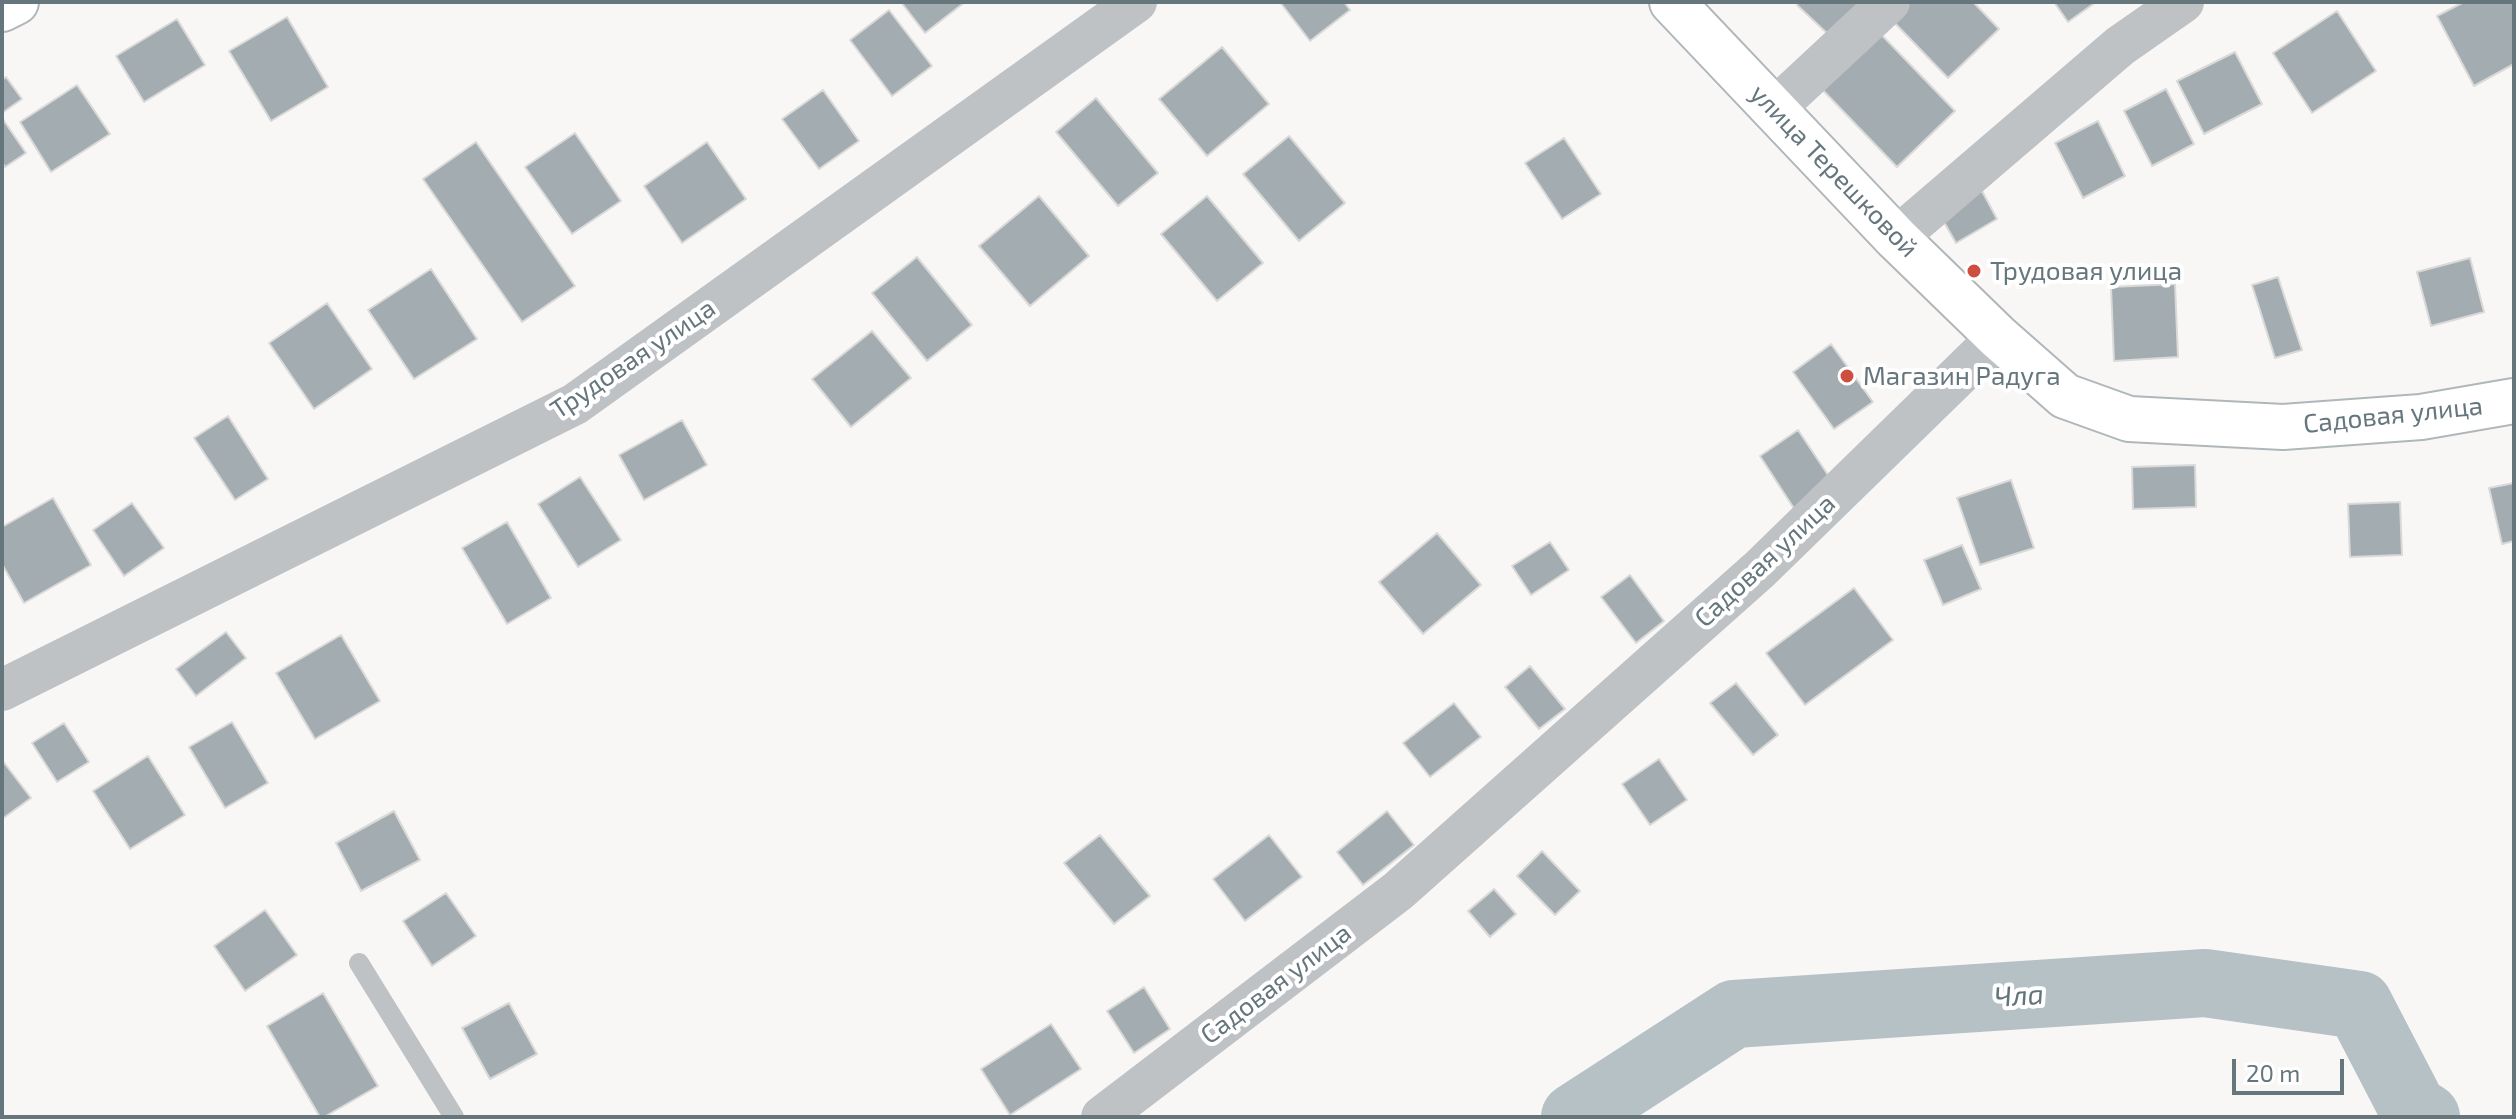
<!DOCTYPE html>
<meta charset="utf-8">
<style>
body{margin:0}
#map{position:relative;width:2516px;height:1119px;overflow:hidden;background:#f8f7f6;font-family:"Exo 2",sans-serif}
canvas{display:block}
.frame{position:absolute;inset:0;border:4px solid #66767d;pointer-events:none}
.scale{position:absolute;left:2232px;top:1059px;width:112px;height:36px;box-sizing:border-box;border:4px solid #66767d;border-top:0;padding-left:10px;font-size:24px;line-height:28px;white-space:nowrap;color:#66767d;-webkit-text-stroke:6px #fff;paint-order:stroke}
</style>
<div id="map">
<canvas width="2516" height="1119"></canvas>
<div class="frame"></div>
<div class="scale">20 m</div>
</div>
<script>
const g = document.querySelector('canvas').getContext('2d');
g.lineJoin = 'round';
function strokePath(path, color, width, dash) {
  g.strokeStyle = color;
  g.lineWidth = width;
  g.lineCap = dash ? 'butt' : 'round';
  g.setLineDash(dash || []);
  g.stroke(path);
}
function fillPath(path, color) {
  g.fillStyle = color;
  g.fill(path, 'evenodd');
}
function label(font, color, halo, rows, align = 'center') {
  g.font = font + ' "Exo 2",sans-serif';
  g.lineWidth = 8;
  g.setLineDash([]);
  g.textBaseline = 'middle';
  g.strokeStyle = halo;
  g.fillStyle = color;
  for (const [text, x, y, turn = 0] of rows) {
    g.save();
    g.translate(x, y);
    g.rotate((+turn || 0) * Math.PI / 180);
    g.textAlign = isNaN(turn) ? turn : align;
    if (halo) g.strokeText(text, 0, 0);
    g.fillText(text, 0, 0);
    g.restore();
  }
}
strokePath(new Path2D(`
 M1575,1117L1734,1014L2205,983L2359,1005L2413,1109L2426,1117`), '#b5c1c4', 68);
const building = new Path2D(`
 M901,2H965L925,33Z
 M1280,2H1344L1350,10L1310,41Z
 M1799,2H1863L1830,36L1797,5Z
 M1907,2H1973L1999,29L1948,78L1890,18Z
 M2054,2H2096L2068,22Z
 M2464,2H2512L2514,5V64L2474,86L2437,16Z
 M889,10L932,66L892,96L850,40Z
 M2337,11L2376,71L2312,113L2273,53Z
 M287,17L328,87L271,121L229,51Z
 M177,19L205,65L144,102L116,56Z
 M1873,26L1955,111L1897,167L1815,82Z
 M1222,47L1269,104L1207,156L1159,99Z
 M2235,52L2262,104L2204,134L2177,81Z
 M6,77L22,99L2,113V80Z
 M77,85L110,134L51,172L20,122Z
 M2166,89L2194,144L2152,166L2124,111Z
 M823,90L859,141L819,169L782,119Z
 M1096,98L1158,173L1118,206L1056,132Z
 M2,118L26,153L5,167L2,162Z
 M2098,121L2125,176L2083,198L2055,143Z
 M575,133L621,201L572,234L525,167Z
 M1289,136L1345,203L1299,241L1243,174Z
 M1564,138L1601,194L1562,219L1525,163Z
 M476,142L575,286L522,322L423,179Z
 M707,142L746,199L682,243L644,186Z
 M1982,191L1997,219L1956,243L1940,215Z
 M1039,196L1089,256L1030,306L979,246Z
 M1207,196L1263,263L1217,301L1161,234Z
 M917,257L972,325L927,361L872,293Z
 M2470,258L2484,312L2431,326L2417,272Z
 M431,269L477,339L414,379L368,310Z
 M2278,277L2302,350L2275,358L2252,285Z
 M2175,284L2178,357L2114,361L2111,287Z
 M327,303L372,369L314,409L269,343Z
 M872,331L911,378L851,427L812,379Z
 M1831,344L1873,402L1834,429L1793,372Z
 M228,416L268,479L235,500L194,438Z
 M682,420L707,465L644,500L619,455Z
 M1798,430L1836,487L1797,513L1760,456Z
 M2195,465L2196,507L2133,509L2132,467Z
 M580,477L621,540L578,567L538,504Z
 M2011,480L2034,548L1980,565L1957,498Z
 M2514,483V541L2502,544L2489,488Z
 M53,498L91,565L24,603L2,564V527Z
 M2400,502L2402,555L2350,557L2348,504Z
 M132,503L164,548L124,576L93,530Z
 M507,522L551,598L507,624L462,548Z
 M1437,533L1481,585L1423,634L1379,582Z
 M1550,542L1569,570L1531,595L1512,566Z
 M1962,545L1981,589L1943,605L1924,560Z
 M1630,575L1664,621L1636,643L1601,597Z
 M1854,588L1893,640L1805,705L1766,653Z
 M226,632L246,658L196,696L176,669Z
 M341,635L380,701L315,739L276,673Z
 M1530,666L1565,709L1539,729L1505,687Z
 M1736,683L1778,735L1753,755L1710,703Z
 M1454,703L1481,737L1430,777L1403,743Z
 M232,722L268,783L225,808L189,747Z
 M64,723L89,762L57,782L32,743Z
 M148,756L185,815L130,849L93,791Z
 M1659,759L1687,800L1650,825L1622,784Z
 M2,760L31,798L2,819Z
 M394,811L420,860L361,891L336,843Z
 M1387,811L1414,845L1363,885L1337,852Z
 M1100,835L1150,896L1114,924L1064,863Z
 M1269,835L1302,877L1245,921L1213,879Z
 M1542,851L1580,891L1555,915L1517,876Z
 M1494,889L1516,914L1490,937L1468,911Z
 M446,893L476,936L432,966L403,921Z
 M265,910L297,955L245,991L214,946Z
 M1144,987L1170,1029L1134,1053L1107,1011Z
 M323,993L378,1086L324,1117H320L267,1026Z
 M509,1003L537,1054L490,1079L462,1028Z
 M1051,1024L1081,1069L1010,1115L981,1069Z`);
fillPath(building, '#a3acb0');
strokePath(building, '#d9d9d8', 2);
const secondary = new Path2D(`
 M1672,2L1896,238L1998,337L2065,396L2129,419L2283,427L2421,417L2514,401
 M2,9L16,2`);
strokePath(secondary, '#b0b7ba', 48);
strokePath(new Path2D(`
 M359,963L454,1117`), '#bec2c5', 20);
strokePath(new Path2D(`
 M1774,109L1889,2
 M1896,238L2120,46L2183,2
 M2,690L575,404L1136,2
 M1102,1117L1398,891L1760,569L1998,337`), '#bec2c5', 42);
strokePath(secondary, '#fff', 44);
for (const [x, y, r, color] of [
 [1974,271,8,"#ce4f40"],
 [1847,376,8,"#ce4f40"]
]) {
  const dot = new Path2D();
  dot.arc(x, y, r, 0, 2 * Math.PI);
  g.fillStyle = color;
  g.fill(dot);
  strokePath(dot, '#fff', 3);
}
label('26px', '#66767d', '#fff', [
 ["улица Терешковой",1834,171,46],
 ["Трудовая улица",633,359,-34],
 ["Садовая улица",2393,415,-6],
 ["Садовая улица",1765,561,-43],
 ["Садовая улица",1276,984,-37]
]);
label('26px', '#66767d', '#fff', [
 ["Трудовая улица",1990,271],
 ["Магазин Радуга",1863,376]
], 'left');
label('italic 28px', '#617477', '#fff', [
 ["Чла",2019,996,-4]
]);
</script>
